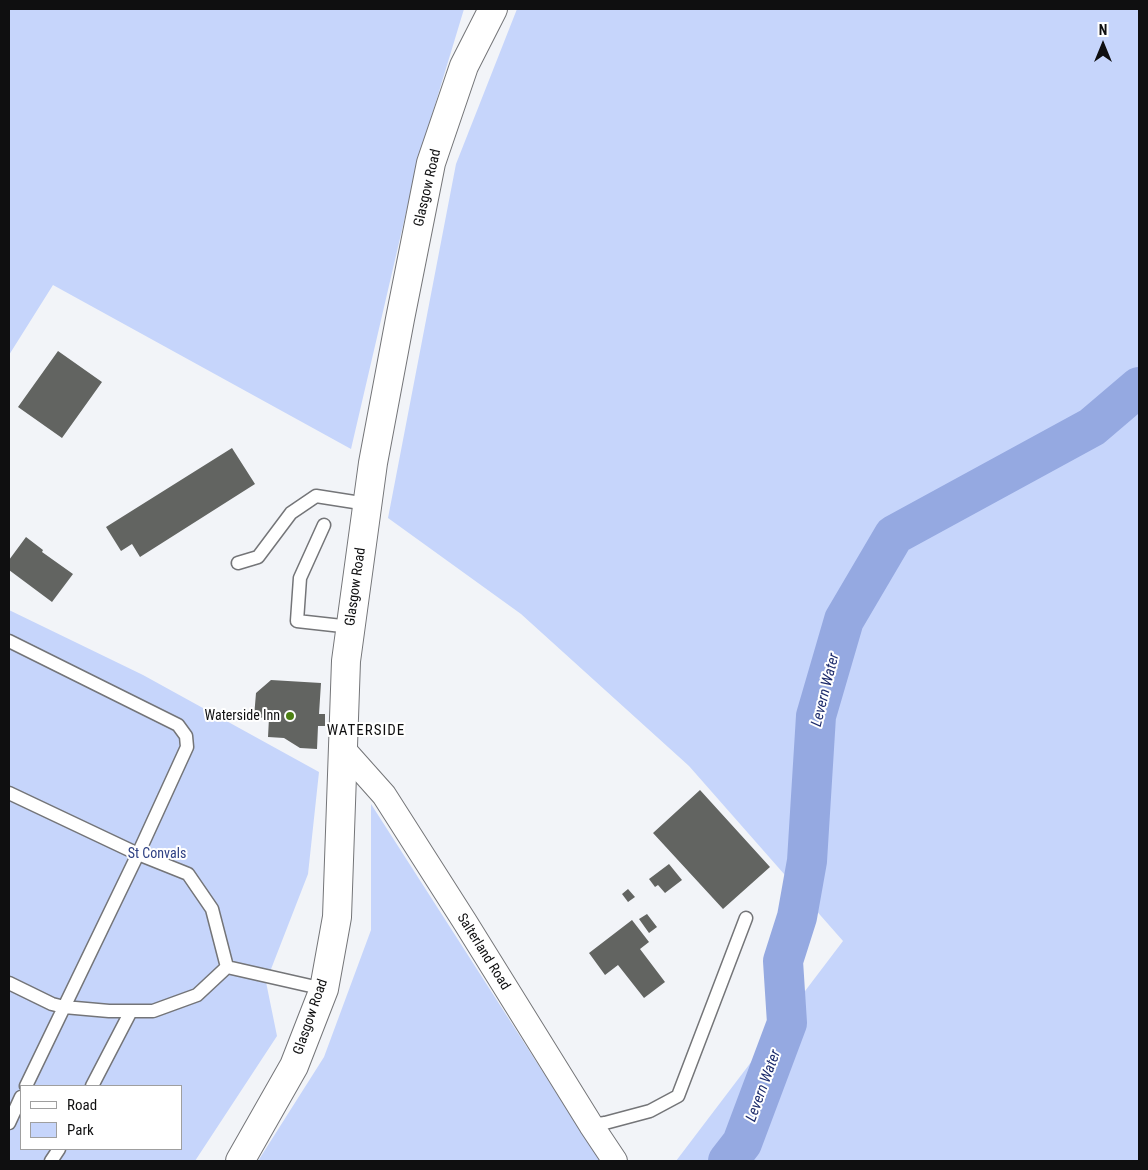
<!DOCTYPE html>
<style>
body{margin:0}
#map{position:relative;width:1148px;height:1170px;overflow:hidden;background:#f2f4f8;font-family:"Roboto Condensed",sans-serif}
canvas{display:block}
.frame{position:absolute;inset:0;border:10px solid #0f0f10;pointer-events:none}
.legend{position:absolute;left:20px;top:1085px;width:162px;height:65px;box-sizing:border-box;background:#fff;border:1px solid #9f9f9f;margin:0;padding:6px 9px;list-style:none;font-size:15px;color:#0f0f10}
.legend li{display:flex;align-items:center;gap:10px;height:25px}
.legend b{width:25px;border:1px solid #9f9f9f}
.north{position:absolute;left:1078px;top:20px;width:50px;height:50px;-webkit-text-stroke:4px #fff;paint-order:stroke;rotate:0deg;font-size:14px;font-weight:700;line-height:20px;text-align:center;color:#0f0f10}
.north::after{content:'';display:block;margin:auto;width:18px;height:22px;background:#0f0f10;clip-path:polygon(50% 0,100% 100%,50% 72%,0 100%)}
</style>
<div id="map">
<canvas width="1148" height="1170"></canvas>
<div class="frame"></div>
<ul class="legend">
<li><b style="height:6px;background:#fff"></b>Road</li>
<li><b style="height:14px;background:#c6d5fb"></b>Park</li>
</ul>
<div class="north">N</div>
</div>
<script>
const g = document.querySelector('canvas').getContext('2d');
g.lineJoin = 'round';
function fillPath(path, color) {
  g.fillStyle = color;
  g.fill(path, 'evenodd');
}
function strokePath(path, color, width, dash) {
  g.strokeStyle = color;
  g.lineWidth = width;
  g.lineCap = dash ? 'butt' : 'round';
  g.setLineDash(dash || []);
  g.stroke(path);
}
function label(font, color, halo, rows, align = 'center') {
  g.font = font + ' "Roboto Condensed",sans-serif';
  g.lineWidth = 4;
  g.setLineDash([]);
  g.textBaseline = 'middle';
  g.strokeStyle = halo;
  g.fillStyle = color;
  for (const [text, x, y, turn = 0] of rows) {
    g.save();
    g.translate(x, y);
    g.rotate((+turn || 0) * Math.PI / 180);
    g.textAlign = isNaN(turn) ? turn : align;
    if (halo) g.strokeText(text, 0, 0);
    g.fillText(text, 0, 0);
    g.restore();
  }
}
fillPath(new Path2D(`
 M9,9H464L418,161L351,449L53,285L9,355Z
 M517,9H1139V1161H676L843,941L689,766L521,614L388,518L456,164Z
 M9,610L143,675L319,772L308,874L266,982L277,1036L195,1161H9ZM21,1086H181V1149H21Z
 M371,804L566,1108L606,1161H258L324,1057L371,930Z`), '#c6d5fb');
strokePath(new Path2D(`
 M728,1161L742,1143L787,1023L783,961L797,917L807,861L816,716L844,620L894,535L1092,427L1139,387`), '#95a9e1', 40);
fillPath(new Path2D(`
 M58,351L102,382L62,438L18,407Z
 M232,448L255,484L140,557L132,544L121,551L106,527Z
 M26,537L43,550L42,552L73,574L52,602L9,570V560Z
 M271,680L321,683L319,714H325V726H318L317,749L300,748L284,738L268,737L269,718L254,717L256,693Z
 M700,790L770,867L723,909L653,833Z
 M669,864L682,880L665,893L658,885L655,887L649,879Z
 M628,889L635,897L628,902L622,894Z
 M647,914L657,927L649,933L639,919Z
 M632,920L649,942L640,949L665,982L644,998L618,965L605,975L589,953Z`), '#626461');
const lane = new Path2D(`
 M324,525L300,578L297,621L351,627
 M238,563L258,557L291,513L316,496L367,504
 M9,641L178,725L186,736L187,747L138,854L26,1086
 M9,793L138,854L188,874L212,909L227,967
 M9,983L52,1004L64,1007L109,1011H153L197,995L227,967L324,989
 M92,1086L131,1011
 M9,1123L21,1097
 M591,1125L605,1123L650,1111L678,1096L746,918
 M51,1161L59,1149`);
const street = new Path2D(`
 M343,749L384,795L465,922L591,1125L615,1161`);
const primary = new Path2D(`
 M240,1161L294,1066L324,989L337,917L346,661L373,463L400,319L431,163L464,66L493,9`);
strokePath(lane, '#747578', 15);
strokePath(street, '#747578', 26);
strokePath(primary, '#747578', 30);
strokePath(lane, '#fff', 12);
strokePath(street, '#fff', 24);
strokePath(primary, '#fff', 28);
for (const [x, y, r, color] of [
 [290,716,5,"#4c8013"]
]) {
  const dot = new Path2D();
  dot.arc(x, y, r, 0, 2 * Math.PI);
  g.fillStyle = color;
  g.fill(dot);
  strokePath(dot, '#fff', 2);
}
label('14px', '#0f0f10', '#fff', [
 ["Glasgow Road",428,188,-77],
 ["Glasgow Road",356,587,-82],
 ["Salterland Road",483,952,58],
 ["Glasgow Road",311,1017,-71]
]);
label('14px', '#0f0f10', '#fff', [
 ["Waterside Inn",280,716]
], 'right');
label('14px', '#2e4083', '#fff', [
 ["St Convals",157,854]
]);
label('italic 15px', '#1c2b6c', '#fff', [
 ["Levern Water",826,690,-76],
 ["Levern Water",764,1086,-70]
]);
g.letterSpacing = '1px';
label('15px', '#0f0f10', '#fff', [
 ["WATERSIDE",366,731]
]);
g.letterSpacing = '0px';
</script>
